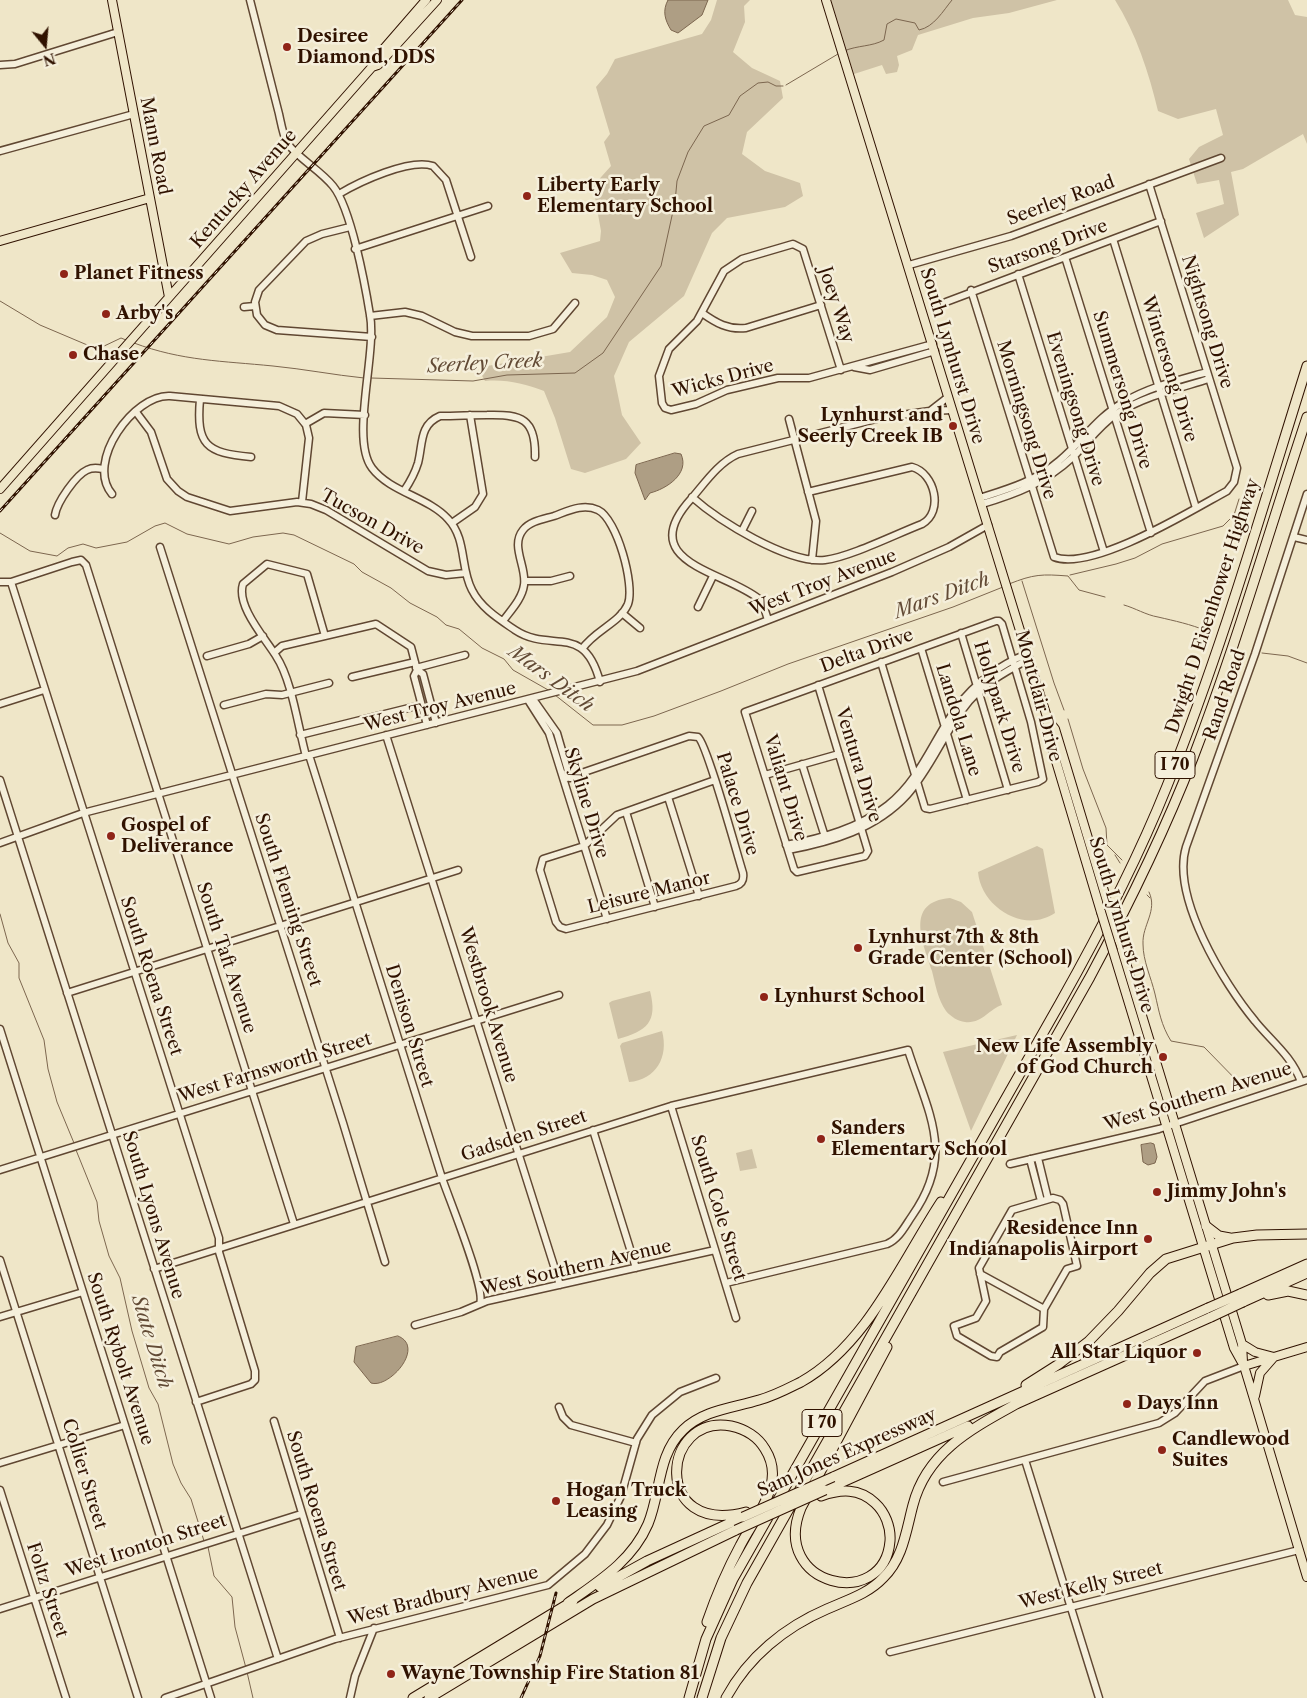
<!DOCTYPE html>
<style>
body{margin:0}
#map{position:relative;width:1307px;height:1698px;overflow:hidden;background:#efe6c8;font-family:"Libre Caslon Text",serif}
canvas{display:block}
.north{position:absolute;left:20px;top:20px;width:50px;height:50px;-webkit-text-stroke:4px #f5efdb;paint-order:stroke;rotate:163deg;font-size:14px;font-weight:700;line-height:20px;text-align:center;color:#301200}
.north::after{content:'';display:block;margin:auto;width:18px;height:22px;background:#301200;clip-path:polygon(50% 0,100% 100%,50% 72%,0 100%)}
</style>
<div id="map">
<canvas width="1307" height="1698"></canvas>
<div class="north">N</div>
</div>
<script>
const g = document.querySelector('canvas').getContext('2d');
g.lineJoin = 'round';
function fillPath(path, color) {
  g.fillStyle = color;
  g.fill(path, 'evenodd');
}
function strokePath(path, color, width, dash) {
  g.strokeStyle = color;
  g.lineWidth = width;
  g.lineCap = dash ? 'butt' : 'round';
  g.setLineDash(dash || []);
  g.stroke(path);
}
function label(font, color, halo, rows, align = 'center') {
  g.font = font + ' "Libre Caslon Text",serif';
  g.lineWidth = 5;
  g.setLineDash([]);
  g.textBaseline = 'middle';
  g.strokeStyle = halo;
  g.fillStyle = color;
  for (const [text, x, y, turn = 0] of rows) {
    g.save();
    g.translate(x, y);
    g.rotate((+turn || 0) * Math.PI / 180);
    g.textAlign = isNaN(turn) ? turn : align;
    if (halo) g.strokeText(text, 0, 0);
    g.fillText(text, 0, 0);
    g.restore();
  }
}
fillPath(new Path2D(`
 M717,0H750L744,6L745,22L733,52L752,68L780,81L783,98L747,132L742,154L765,171L800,183L803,196L785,207L727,218L712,233L684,296L629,342L614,376L622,415L641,443L626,459L585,473L571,469L555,418L544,391C525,384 506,379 485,381L480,372L487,366L570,352L607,317L615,297L607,280L592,275L572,273L560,253L600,241L601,231L593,186L611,166L604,142L610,134L596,87L607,74L615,59L702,34L711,20Z
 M831,0H1057L1009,13L973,18L918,35L912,50L897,56L899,65L897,72L886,74L882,65L854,74Z
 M1115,0H1288L1295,15L1307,17V144L1303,134L1243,169L1231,172L1239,215L1204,238L1196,213L1224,204L1219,180L1197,184L1189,159L1199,147L1223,135L1216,109L1178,119L1158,111C1149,73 1136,33 1115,0Z
 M1037,846L1043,849L1055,913C1024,934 981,907 978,872Z
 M950,898L961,902L972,912L1002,1005C989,1009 982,1024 965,1022C958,1021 951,1017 946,1011C938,1000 935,983 932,971C923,943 904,902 950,898Z
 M650,991C658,1022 647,1031 618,1039L609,1003L612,1001Z
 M662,1031C669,1057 656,1080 629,1082L620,1046L622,1043Z
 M1017,1035L971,1131L943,1052Z
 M752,1149L757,1168L740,1171L736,1153Z`), '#cfc2a6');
const water = new Path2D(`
 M668,0H708L702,15L678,33L671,30C665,20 662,11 668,0Z
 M675,453L681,454C690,474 666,489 650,493L645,500L635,473L636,465Z
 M1151,1143L1154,1144L1157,1157L1155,1163L1148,1165L1143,1162L1141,1145Z
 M398,1336C426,1347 389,1389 371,1383L354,1362L356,1347Z`);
fillPath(water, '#ae9e84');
strokePath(water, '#7c664f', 1);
strokePath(new Path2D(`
 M844,51C858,45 871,47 884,40L887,24L896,19L915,23L919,30C934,27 943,11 952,0
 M786,85L838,54
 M0,301L40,325L92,347L100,348L121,338L126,340
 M134,343C182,361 223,361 273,366C304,369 334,375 364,378
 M371,378L473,381L507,375L575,373L603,353L661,266L675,202L677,181L688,152L704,126L729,115L740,96L758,83L768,82L776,86H783
 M0,533L30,551L57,556L68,548L83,544L96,548L127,542L155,526L165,523L187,534L229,544L253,537L283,533L294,535L354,564L362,572L391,588L410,603L437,617L446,625L459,629L482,648L504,659L513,670L550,691
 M1070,575L1116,564L1135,558L1162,544L1223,526L1234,515L1239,499
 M1022,581L1054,683L1064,710
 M1009,584C1034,574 1042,574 1068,576L1079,590L1105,597
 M1124,605C1135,608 1146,615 1158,617C1175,621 1190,624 1207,631
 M1262,653L1288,656L1307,663
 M555,695L593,725H622L654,716L721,691L788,664L953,607L1003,587
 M1068,719L1083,769L1106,828L1107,845L1122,860
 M1115,855L1120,863
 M1149,892C1158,911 1142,925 1143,944C1143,961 1151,977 1155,994C1159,1011 1161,1025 1171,1041L1204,1047L1246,1090
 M1147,895L1150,898
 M0,914L8,943L19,963V978L44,1040L48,1069L57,1102L74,1143
 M76,1150L97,1202L99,1221L109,1256L120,1278L132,1331L149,1388L158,1404L173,1464L181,1483L191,1499L204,1541
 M208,1547L214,1576L232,1597L235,1627L246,1668
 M247,1672L253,1698`), '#7c664f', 1);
const minor = new Path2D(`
 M250,0C260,38 269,76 279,114C281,123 283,135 287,143C299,159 320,170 333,186C351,208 365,284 370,315C377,354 350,439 372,468C390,492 428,497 448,519C467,539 460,568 472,590C481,608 499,619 515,630C551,654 584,621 600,682
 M0,65L15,64L118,32
 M0,151L134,114
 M339,194C359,182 410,158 433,166L446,180L471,257
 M350,227L322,234L306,241L259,290L255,302L257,315L265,325L277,330L372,337
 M1113,239L1196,508
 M355,249L488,206
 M1065,257L1151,533
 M909,265L1011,236L1221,158
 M1018,274L1104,552
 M971,290L1054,557C1092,572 1192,510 1227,491L1234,482L1237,468L1149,184
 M946,302L1161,221
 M244,307L255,306
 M702,313C716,323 728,330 746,328L821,305
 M370,316L405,312L422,316L455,332L472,336H529L553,329L575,303
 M854,367L870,370L935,351
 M841,370L803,249L793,244L742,259L724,271L697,321L669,349L659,376L662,403L665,408L671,410L696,404L727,390L778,378H809L933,344
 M200,399C196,445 206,453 251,457
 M930,411L948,397
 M136,412L151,432L167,479L178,491L187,497L230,511L297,502L311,504L326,510L428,571L446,575L466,573
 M789,419L816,521L812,560
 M305,424L324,413L365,415
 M404,491C410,482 415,473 418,463C423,444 419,425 440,416C456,416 472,415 487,415C522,414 536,419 535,457
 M112,494C85,462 134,394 170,396L279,406L297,414L306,425L309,438L302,502
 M692,497C719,521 788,564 825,560C850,557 896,534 922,524C944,512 935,473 912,467L808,492
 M980,498C1008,489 1036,481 1059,461C1082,442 1097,417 1124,402C1149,387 1179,380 1207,372
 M982,504C1016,494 1045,483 1073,457C1087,443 1099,426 1116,414C1145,396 1177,389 1209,379
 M55,515C57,502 76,475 87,470C93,467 98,468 103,469
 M452,523L475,507L483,494L470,415
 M742,531L752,511
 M1294,537L1307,540
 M160,547L343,1123L385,1262
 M525,581H551L570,576
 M0,582H11L72,562L81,560L86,565L294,1224
 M11,582L219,1238V1252L255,1371V1380L251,1384L196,1402
 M698,607L713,576
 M622,613L640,628
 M768,620C766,614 764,604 759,599C725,571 633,563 691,499C705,483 718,463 738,454L880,418L930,411L952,410
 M503,621C511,610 522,599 524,585C527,567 510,546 523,530C530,521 544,519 554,516C568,511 583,503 598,510C617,519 635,585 628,604C620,623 595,630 582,649
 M961,633L1008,790
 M921,648L967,800
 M274,653L282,646L376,624L411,647L417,670L414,676L427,725
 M207,656L249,644L263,636
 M416,668L465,655
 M417,670L423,674L436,723
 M352,677L415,662
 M818,685L868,851L865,856L797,872L794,869L745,712L996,621H999L1002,624L1031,722L1043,779L1038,782L930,809L925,808L881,662
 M533,699L557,733L570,778
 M528,700L549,733L607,919
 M0,704L44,690
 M224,705L266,694L282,695L329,683
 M300,735L421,705
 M386,735L560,1285
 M309,755L442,1178C449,1199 486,1288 480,1304
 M306,756C298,727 292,680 276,656C265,638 236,606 243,584L267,564L307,574L325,636
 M802,764L826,840
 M765,775L839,754
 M564,779L689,736L698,737C707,744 737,854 743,873C744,880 742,884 736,886L566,929L560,927L556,922L540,870L543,859L584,846L617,815L715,780
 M0,780L278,1659
 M668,797L699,896
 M626,812L655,907
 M0,843L83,813L637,671L892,572L949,547L988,525
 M786,845C823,838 859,828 888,805C921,779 934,738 958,706C975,683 1001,664 1027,654
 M788,850C831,842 876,829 907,795C930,769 942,737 963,709C979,686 1005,672 1029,659
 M67,993L458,870
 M0,1029L211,1698
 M1301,1082C1292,1056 1271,1041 1255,1021C1224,984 1171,897 1186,847L1255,654L1307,494
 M671,1106L736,1318
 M593,1130L636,1268
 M1038,1158L1048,1199
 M1030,1159L1041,1201
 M1010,1164L1159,1129L1307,1080
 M0,1170L559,995
 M1053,1198L1060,1200L1063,1204L1077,1266L1067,1269L1044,1309L1043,1327L1000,1352L997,1357L991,1356L957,1336L954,1326L976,1318L986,1301L979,1268L1012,1210Z
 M0,1260L138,1698
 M154,1269L671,1106L908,1050C928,1113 956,1154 912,1216C905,1226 899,1239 887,1244L726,1283
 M980,1274L1044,1309
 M0,1317L83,1292
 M415,1325L461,1312L487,1301L715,1250
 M559,1407L563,1417L571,1425L636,1443
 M274,1421L340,1638
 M1025,1460L1099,1698
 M0,1463L125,1425
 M943,1482L1159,1423L1175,1413L1205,1381L1244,1366
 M0,1490L66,1698
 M0,1609L301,1514
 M890,1652L1299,1550
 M165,1698L335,1639L548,1585L585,1554L607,1525L621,1496L637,1439L652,1415L680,1392L716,1378
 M350,1698L355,1676L374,1628`);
const major = new Path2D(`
 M112,0L169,297
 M826,0L1034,676L1048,720L1055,729L1107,901
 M372,67L373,61L426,0
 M0,241L150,198
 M0,489L372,67L378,65L437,0
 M1048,720L1047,731L1101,912
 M1119,940L1242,1344L1243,1362
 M1113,951L1234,1348L1244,1366L1254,1399L1307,1577
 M1242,1344L1255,1352L1274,1357L1260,1373L1255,1396
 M1244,1366L1307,1347`);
const highway = new Path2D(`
 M1206,1226L1219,1236L1230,1238
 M1240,1294L1307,1264
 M1268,1295L1288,1291L1307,1295
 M1243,1302L1307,1273
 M1026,1385L1059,1364L1089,1341L1118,1311L1150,1273L1166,1259L1233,1238L1257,1235L1307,1234
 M1014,1405L1211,1317
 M833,1477L1208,1308
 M827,1489L968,1426
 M821,1496C841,1489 859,1488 875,1503C885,1512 891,1527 890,1541C884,1612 769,1586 801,1508L887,1347
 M600,1587L647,1561L743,1517
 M568,1603C599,1581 632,1561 648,1524C661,1493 657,1455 683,1430C703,1410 733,1408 759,1400C774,1396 787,1389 801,1382C867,1345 901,1263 941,1202
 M707,1622C716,1596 727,1570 740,1546C750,1526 766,1507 771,1485C774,1473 772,1460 765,1449C758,1437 745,1429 731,1426C661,1413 651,1537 746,1512
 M413,1698L573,1601
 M429,1698L593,1599L736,1530
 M689,1698L706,1639L733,1579L1060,1003C1100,932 1137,861 1167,786C1222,649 1263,506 1307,366
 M702,1698L721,1638L747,1583L1090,977C1128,906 1164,833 1193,758C1236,646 1269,531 1307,417
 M726,1698C748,1657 785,1627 827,1609C847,1600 868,1594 883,1578C903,1559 906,1531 913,1505C927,1451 973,1428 1018,1403`);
strokePath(minor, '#604732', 9);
strokePath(major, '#301200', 10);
strokePath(highway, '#301200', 11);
strokePath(minor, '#f5efdb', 6);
strokePath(major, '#efe6c8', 8);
strokePath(highway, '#efe6c8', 9);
const rail = new Path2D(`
 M0,511L462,0
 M521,1698L540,1656L556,1593`);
strokePath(rail, '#301200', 3);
strokePath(rail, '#f5efdb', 1, [4]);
const majorBridge = new Path2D(`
 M1107,901L1119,940
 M1101,912L1113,951`);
const highwayBridge = new Path2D(`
 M1208,1308L1240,1294
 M1211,1317L1243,1302
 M743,1517L833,1477
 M736,1530L825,1490`);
strokePath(majorBridge, '#301200', 10, []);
strokePath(highwayBridge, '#301200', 11, []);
strokePath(majorBridge, '#efe6c8', 8);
strokePath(highwayBridge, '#efe6c8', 9);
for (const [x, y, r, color] of [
 [287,47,5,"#8f2418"],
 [527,196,5,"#8f2418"],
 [64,274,5,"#8f2418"],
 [106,314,5,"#8f2418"],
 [73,355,5,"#8f2418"],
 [953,426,5,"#8f2418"],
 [111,836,5,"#8f2418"],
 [858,948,5,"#8f2418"],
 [764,997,5,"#8f2418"],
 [1163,1057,5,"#8f2418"],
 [821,1139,5,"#8f2418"],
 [1157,1192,5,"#8f2418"],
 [1148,1239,5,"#8f2418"],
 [1197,1353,5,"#8f2418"],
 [1127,1404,5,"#8f2418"],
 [1162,1450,5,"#8f2418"],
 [556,1501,5,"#8f2418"],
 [391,1674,5,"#8f2418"]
]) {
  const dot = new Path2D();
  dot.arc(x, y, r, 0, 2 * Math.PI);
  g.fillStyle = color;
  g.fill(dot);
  strokePath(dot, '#f5efdb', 2);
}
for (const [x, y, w] of [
 [1175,765,40],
 [822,1423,40]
]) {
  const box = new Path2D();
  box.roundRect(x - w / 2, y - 13.5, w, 27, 4);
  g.fillStyle = '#f5efdb';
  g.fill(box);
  strokePath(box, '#301200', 1);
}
label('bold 16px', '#301200', null, [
 ["I 70",1175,765],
 ["I 70",822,1423]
]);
label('bold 18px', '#301200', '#f5efdb', [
 ["Desiree",297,37],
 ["Diamond, DDS",297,58],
 ["Liberty Early",537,186],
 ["Elementary School",537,207],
 ["Planet Fitness",74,274],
 ["Arby's",116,314],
 ["Chase",83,355],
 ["Lynhurst and",943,416,"right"],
 ["Seerly Creek IB",943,437,"right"],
 ["Gospel of",121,826],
 ["Deliverance",121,847],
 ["Lynhurst 7th & 8th",868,938],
 ["Grade Center (School)",868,959],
 ["Lynhurst School",774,997],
 ["New Life Assembly",1153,1047,"right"],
 ["of God Church",1153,1068,"right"],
 ["Sanders",831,1129],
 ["Elementary School",831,1150],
 ["Jimmy John's",1167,1192],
 ["Residence Inn",1138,1229,"right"],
 ["Indianapolis Airport",1138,1250,"right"],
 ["All Star Liquor",1187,1353,"right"],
 ["Days Inn",1137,1404],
 ["Candlewood",1172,1440],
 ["Suites",1172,1461],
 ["Hogan Truck",566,1491],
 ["Leasing",566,1512],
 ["Wayne Township Fire Station 81",401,1674]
], 'left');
label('18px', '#301200', '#f5efdb', [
 ["Mann Road",155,146,79],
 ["Kentucky Avenue",244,189,-49],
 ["Seerley Road",1061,201,-20],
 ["Starsong Drive",1048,247,-20],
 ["Joey Way",836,305,72],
 ["Nightsong Drive",1207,322,73],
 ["South Lynhurst Drive",952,356,73],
 ["Wintersong Drive",1169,369,73],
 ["Wicks Drive",723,379,-15],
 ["Summersong Drive",1122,390,73],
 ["Eveningsong Drive",1075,409,73],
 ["Morningsong Drive",1026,420,73],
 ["Tucson Drive",372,522,29],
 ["West Troy Avenue",823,583,-21],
 ["Dwight D Eisenhower Highway",1213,606,-72],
 ["Delta Drive",867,651,-20],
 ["Rand Road",1225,695,-71],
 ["Montclair Drive",1038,696,75],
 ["West Troy Avenue",440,707,-14],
 ["Hollypark Drive",999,707,73],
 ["Landola Lane",958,720,73],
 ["Ventura Drive",858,765,73],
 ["Valiant Drive",785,788,73],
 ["Skyline Drive",586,803,73],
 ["Palace Drive",737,804,73],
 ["Leisure Manor",649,893,-14],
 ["South Fleming Street",288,900,72],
 ["South Lynhurst Drive",1121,925,73],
 ["South Taft Avenue",226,958,72],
 ["South Roena Street",151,976,72],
 ["Westbrook Avenue",488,1005,73],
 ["Denison Street",409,1026,73],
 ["West Farnsworth Street",275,1068,-17],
 ["West Southern Avenue",1198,1097,-17],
 ["Gadsden Street",524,1136,-18],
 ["South Cole Street",718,1208,73],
 ["South Lyons Avenue",153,1215,73],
 ["West Southern Avenue",576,1268,-13],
 ["South Rybolt Avenue",120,1359,72],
 ["Sam Jones Expressway",847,1453,-24],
 ["Collier Street",84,1474,73],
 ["South Roena Street",316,1511,73],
 ["West Ironton Street",146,1546,-18],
 ["West Kelly Street",1091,1586,-14],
 ["Foltz Street",47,1590,72],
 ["West Bradbury Avenue",443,1596,-14]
]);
label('italic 19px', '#624a35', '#f5efdb', [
 ["Seerley Creek",485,364,-3],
 ["Mars Ditch",942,596,-20],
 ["Mars Ditch",551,679,36],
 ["State Ditch",151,1342,73]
]);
</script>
